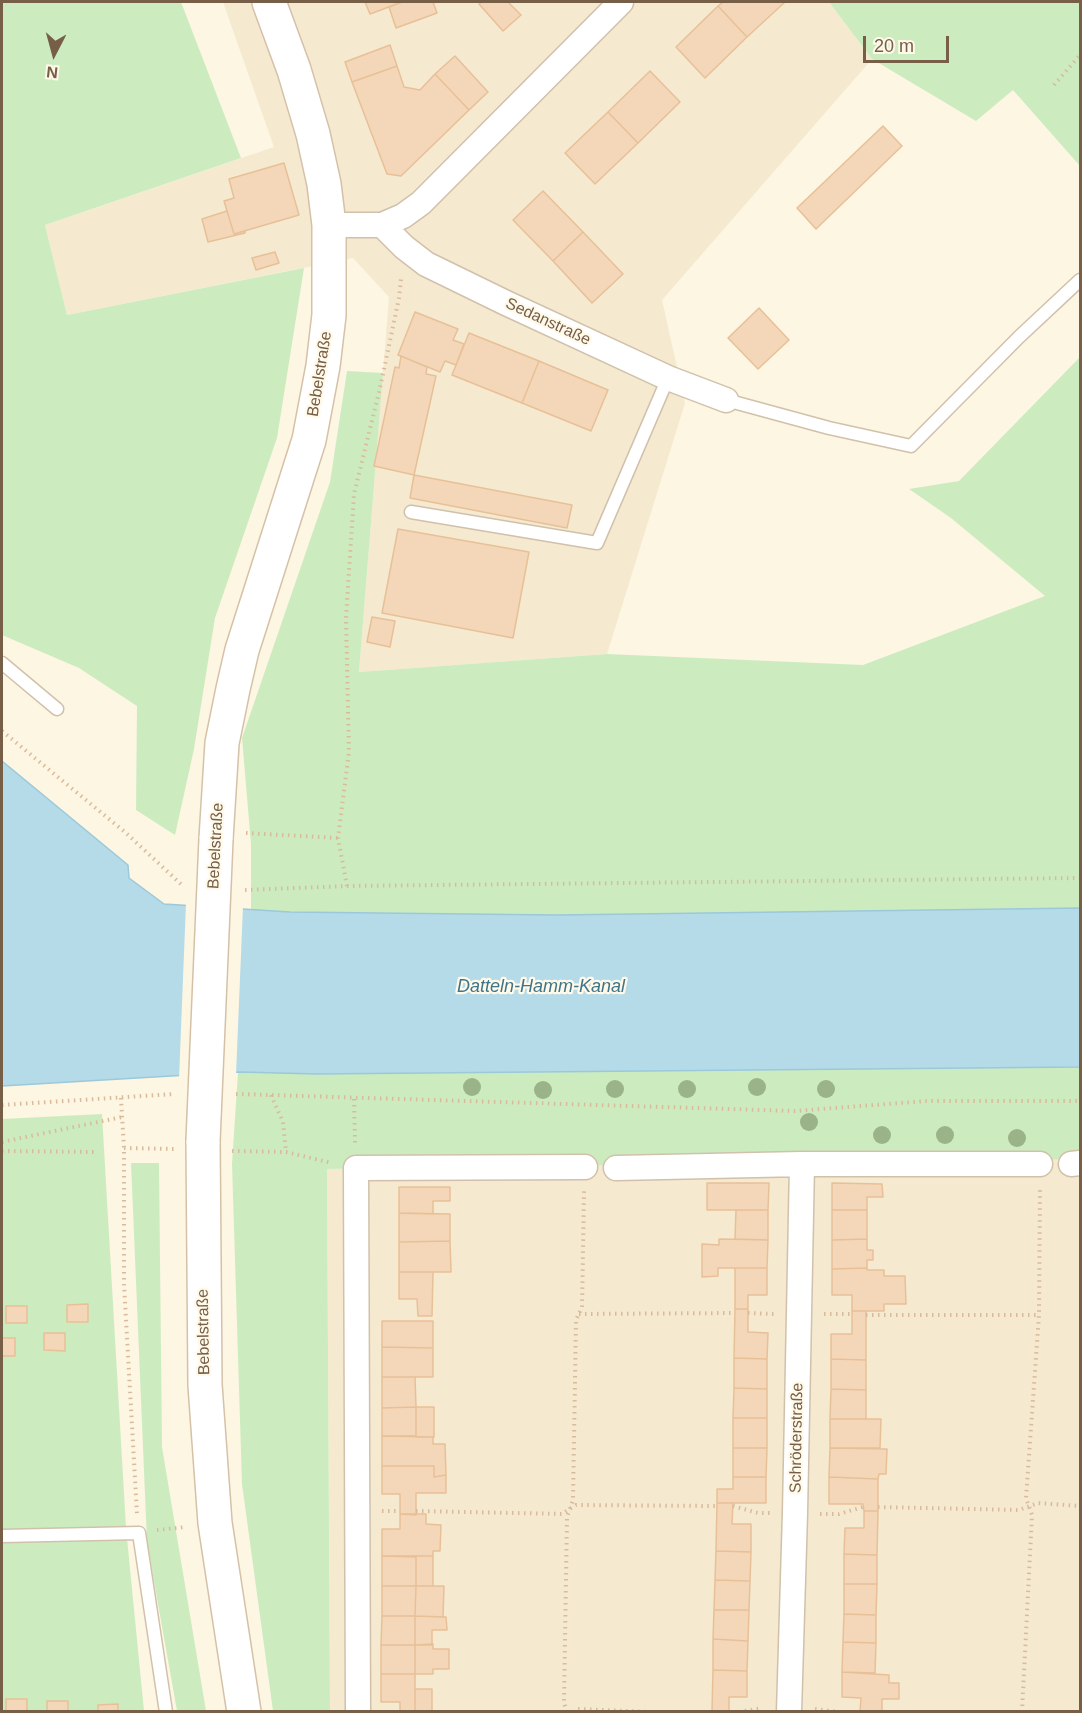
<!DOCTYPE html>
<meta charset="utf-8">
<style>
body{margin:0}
#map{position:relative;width:1082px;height:1713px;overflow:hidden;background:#fdf6e2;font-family:Arial,sans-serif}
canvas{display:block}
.frame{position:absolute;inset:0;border:3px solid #765e47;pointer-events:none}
.north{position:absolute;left:24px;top:24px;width:60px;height:60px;-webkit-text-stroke:4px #fff9e9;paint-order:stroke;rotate:186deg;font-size:16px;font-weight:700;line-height:24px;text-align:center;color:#765e47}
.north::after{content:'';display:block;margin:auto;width:21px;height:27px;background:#765e47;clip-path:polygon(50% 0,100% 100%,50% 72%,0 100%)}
.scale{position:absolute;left:863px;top:36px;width:86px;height:27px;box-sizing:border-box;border:3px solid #765e47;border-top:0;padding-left:8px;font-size:18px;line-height:21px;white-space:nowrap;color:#765e47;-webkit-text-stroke:4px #fff9e9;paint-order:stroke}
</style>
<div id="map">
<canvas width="1082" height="1713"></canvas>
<div class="frame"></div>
<div class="north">N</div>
<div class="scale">20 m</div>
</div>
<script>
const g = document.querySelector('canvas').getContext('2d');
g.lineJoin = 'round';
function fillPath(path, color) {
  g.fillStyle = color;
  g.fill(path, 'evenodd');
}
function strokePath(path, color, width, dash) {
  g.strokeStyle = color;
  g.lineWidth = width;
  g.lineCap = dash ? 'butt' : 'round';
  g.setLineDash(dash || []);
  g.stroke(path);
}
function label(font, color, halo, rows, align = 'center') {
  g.font = font + ' Arial,sans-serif';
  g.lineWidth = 4.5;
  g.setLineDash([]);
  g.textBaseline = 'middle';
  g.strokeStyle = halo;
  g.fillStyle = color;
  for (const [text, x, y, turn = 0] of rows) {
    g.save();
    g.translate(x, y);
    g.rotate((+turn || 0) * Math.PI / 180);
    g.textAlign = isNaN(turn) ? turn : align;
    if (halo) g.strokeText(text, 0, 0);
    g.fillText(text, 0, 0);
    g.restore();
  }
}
fillPath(new Path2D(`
 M223,2H829L872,59L662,300L685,403L607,654L359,672L389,297L353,258L67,315L45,225L274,147Z
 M993,1159H1080V1711H330L327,1169Z`), '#f5e9d0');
fillPath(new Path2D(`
 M2,2H181L241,158L45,225L67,315L304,268L277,438L215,618L194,749L175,835L136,810L137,706L79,668L2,635Z
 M829,2H1080V166L1013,90L976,121L872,59Z
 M1080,357V908L557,915L290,912L251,910V844L242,738L330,482L347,371L383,373L359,672L607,654L863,665L1045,596L951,518L909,489L959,481Z
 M1080,1067V1159L327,1169L330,1711H273L242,1484L232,1164L238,1072L317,1074Z
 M102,1114L126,1528L144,1711L2,1712V1119Z
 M131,1163H159L162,1447L206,1711H177L147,1542Z`), '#ccecc0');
const water = new Path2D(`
 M2,761L128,865L129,878L164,904L290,912L557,915L1080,908V1067L317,1074L239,1072L2,1086Z`);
fillPath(water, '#b5dae8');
strokePath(water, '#9bc9da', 1.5);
fillPath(new Path2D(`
 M186,903L243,906L236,1075L179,1079Z`), '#fdf6e2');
const building = new Path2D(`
 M365,2H402L370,14Z
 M402,2H433L437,13L396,28L389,7Z
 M482,2H508L521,15L503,31L479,4Z
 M723,2H785L747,37L718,6Z
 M718,6L747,37L705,78L676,47Z
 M390,45L397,66L352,82L345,62Z
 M455,56L488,92L469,110L435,74Z
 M397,66L404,87L420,90L435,74L469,110L401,176L387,174L352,82Z
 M650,71L680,102L638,143L608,112Z
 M608,112L638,143L595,184L565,153Z
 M883,126L902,146L816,229L797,208Z
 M284,163L299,215L234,234L224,201L234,198L229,179Z
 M543,191L583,232L553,261L513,220Z
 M227,211L234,234L245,231V233L208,242L202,219Z
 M583,232L623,274L592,303L553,261Z
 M275,252L279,263L256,270L252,258Z
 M759,308L789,340L758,369L728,338Z
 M415,312L458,329L453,340L464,344L456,365L445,361L440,372L398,355Z
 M469,333L539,361L522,403L452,375Z
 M401,356L427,367L426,374L436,376L414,475L374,466L395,367L399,368Z
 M539,361L608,390L591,431L522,403Z
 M414,475L572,505L567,528L410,498Z
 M398,529L529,552L513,638L382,613Z
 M372,617L395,621L390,647L367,642Z
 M707,1183H769L768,1210H707Z
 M832,1183L882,1184L883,1197H867V1210H832Z
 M399,1187H450V1201H433V1214L399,1213Z
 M736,1210H768V1240L735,1239Z
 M832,1210H867V1239L832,1240Z
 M399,1213L450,1214V1241L399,1242Z
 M719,1239L768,1240L767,1268H718V1276L702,1277V1244L719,1245Z
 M867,1239V1250H873V1260H867V1268L832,1269V1240Z
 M450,1241L451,1272H399V1242Z
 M735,1268H767V1295H748V1309H735Z
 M867,1268V1270H884V1276H905L906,1304H884V1311H852V1295H832V1269Z
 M399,1272H433L432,1316H418L417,1299H399Z
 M88,1304V1322H67V1305Z
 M6,1306H27V1323H6Z
 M735,1309H748V1332L768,1333L767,1359L734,1358Z
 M852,1311H866V1360L831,1359V1334H852Z
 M382,1321H433V1348L382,1347Z
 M44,1333H65V1351L44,1350Z
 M2,1338H15V1356H2Z
 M382,1347L433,1348V1377H382Z
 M734,1358L767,1359V1389L734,1388Z
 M831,1359L866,1360V1390L831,1389Z
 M382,1377H415L416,1407L382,1408Z
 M734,1388L767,1389V1418H733Z
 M831,1389L866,1390V1419H830Z
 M416,1407H434V1437H416Z
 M416,1407V1436H382V1408Z
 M733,1418H767V1448H733Z
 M830,1419H881L880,1448H830Z
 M382,1436L433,1437V1444H445L446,1475L434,1477V1466H382Z
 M733,1448H767L766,1477H733Z
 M830,1448L887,1449L886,1474H879L878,1479L829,1477Z
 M382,1466H434V1477L446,1475V1493H416V1515L400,1514V1494H382Z
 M733,1477H766V1503H717V1489H733Z
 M829,1477L878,1479V1511H864L863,1504H829Z
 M717,1503H733L732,1524H751V1552L716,1551Z
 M864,1511H878L877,1555L844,1554L845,1528H864Z
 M400,1514H426V1524L441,1525L440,1551H433V1556H382V1529H400Z
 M716,1551L751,1552L750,1581L715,1580Z
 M844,1554L877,1555V1584H844Z
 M382,1556L416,1557V1586H382Z
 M416,1556H433V1586H416Z
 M715,1580L750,1581L749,1610H714Z
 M844,1584H877L876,1615L844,1614Z
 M382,1586H416L415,1616H382Z
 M416,1586H444L443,1617L415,1616Z
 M714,1610H749L748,1641L713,1639Z
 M844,1614L876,1615V1643L843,1642Z
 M382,1616H415V1645H381Z
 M415,1616L446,1617L447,1630H432V1645H415Z
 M713,1639L748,1641L747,1671L713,1670Z
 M843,1642L876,1643L875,1673L842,1672Z
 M433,1644V1649H449V1669H433V1674H415V1645Z
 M381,1645H415V1674H381Z
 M713,1670L747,1671V1697H729V1711H712Z
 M842,1672L889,1675V1683H899V1699H882V1712H860L861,1698L842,1697Z
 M381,1674H415V1712H400V1702H381Z
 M415,1689H432V1712H415Z
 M6,1699H27V1712H6Z
 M47,1701H68V1712H47Z
 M118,1704V1712H98V1705Z`);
fillPath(building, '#f4d7b8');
strokePath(building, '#e8c097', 1.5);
const lane = new Path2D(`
 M726,400L829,428L911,446L1019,337L1080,280
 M411,512L597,543L668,378
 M2,663L57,709
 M2,1536L139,1533L166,1712`);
const street = new Path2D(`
 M329,225H382L403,216L421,203L621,2
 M382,225L404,247L426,264L506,303L668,378L726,400
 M1071,1164L1080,1163
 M616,1168L802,1164H1040
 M358,1712L356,1168L585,1167
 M789,1712L795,1513L802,1164`);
const secondary = new Path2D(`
 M216,839L222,743L233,689L242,650L309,440L323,366L329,315V225L324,184L313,134L294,70L269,2
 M203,1141L205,1385L215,1523L244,1712`);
strokePath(lane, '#d1c1ab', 15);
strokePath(street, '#d1c1ab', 27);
strokePath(secondary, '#d5c1a8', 36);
strokePath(new Path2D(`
 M1054,85L1080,55
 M2,731L126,833L183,886
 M246,833L338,838
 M347,886L338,838L349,752L346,618L354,494L380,388L399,298L401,279
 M245,890L347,886L1080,878
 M236,1094L795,1111L927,1101H1080
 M271,1095L283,1122L286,1152
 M121,1098L124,1148V1284L137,1514
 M354,1099L355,1143
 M2,1105L174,1094
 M2,1142L122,1117
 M124,1148L174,1149
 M2,1151L95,1152
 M232,1151L286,1152L332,1163
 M748,1313L775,1314
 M579,1314L734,1313
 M824,1314H852
 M866,1315H1039
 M733,1506L758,1513H770
 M878,1507L1019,1510L1038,1503L1080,1506
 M382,1511H400
 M416,1511L562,1514L576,1505L717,1506
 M820,1514H839L863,1507
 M157,1530L186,1527
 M815,1709L838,1712
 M567,1712L564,1703L567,1517L573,1500L576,1320L582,1307L584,1191
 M573,1712L577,1709L651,1712
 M739,1712L762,1708
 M1022,1712L1032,1515L1026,1498L1039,1315L1040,1189`), '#d9bb9b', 4, [1.5, 4.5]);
strokePath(lane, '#fff', 12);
strokePath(street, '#fff', 24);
strokePath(secondary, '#fff', 33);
const secondaryBridge = new Path2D(`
 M203,1141L216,839`);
strokePath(secondaryBridge, '#d5c1a8', 36, []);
strokePath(secondaryBridge, '#fff', 33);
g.fillStyle = '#9ab388';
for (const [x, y] of [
 [472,1087],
 [757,1087],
 [615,1089],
 [687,1089],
 [826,1089],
 [543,1090],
 [809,1122],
 [882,1135],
 [945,1135],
 [1017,1138]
]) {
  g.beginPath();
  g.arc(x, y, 9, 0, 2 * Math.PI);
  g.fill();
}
label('16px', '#765e47', '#fff9e9', [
 ["Sedanstraße",548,322,25],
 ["Bebelstraße",320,374,-81],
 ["Bebelstraße",216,846,-87],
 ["Bebelstraße",204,1332,-91],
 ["Schröderstraße",797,1438,-89]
]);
label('italic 18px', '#3f758b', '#fff9e9', [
 ["Datteln-Hamm-Kanal",541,987]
]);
</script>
